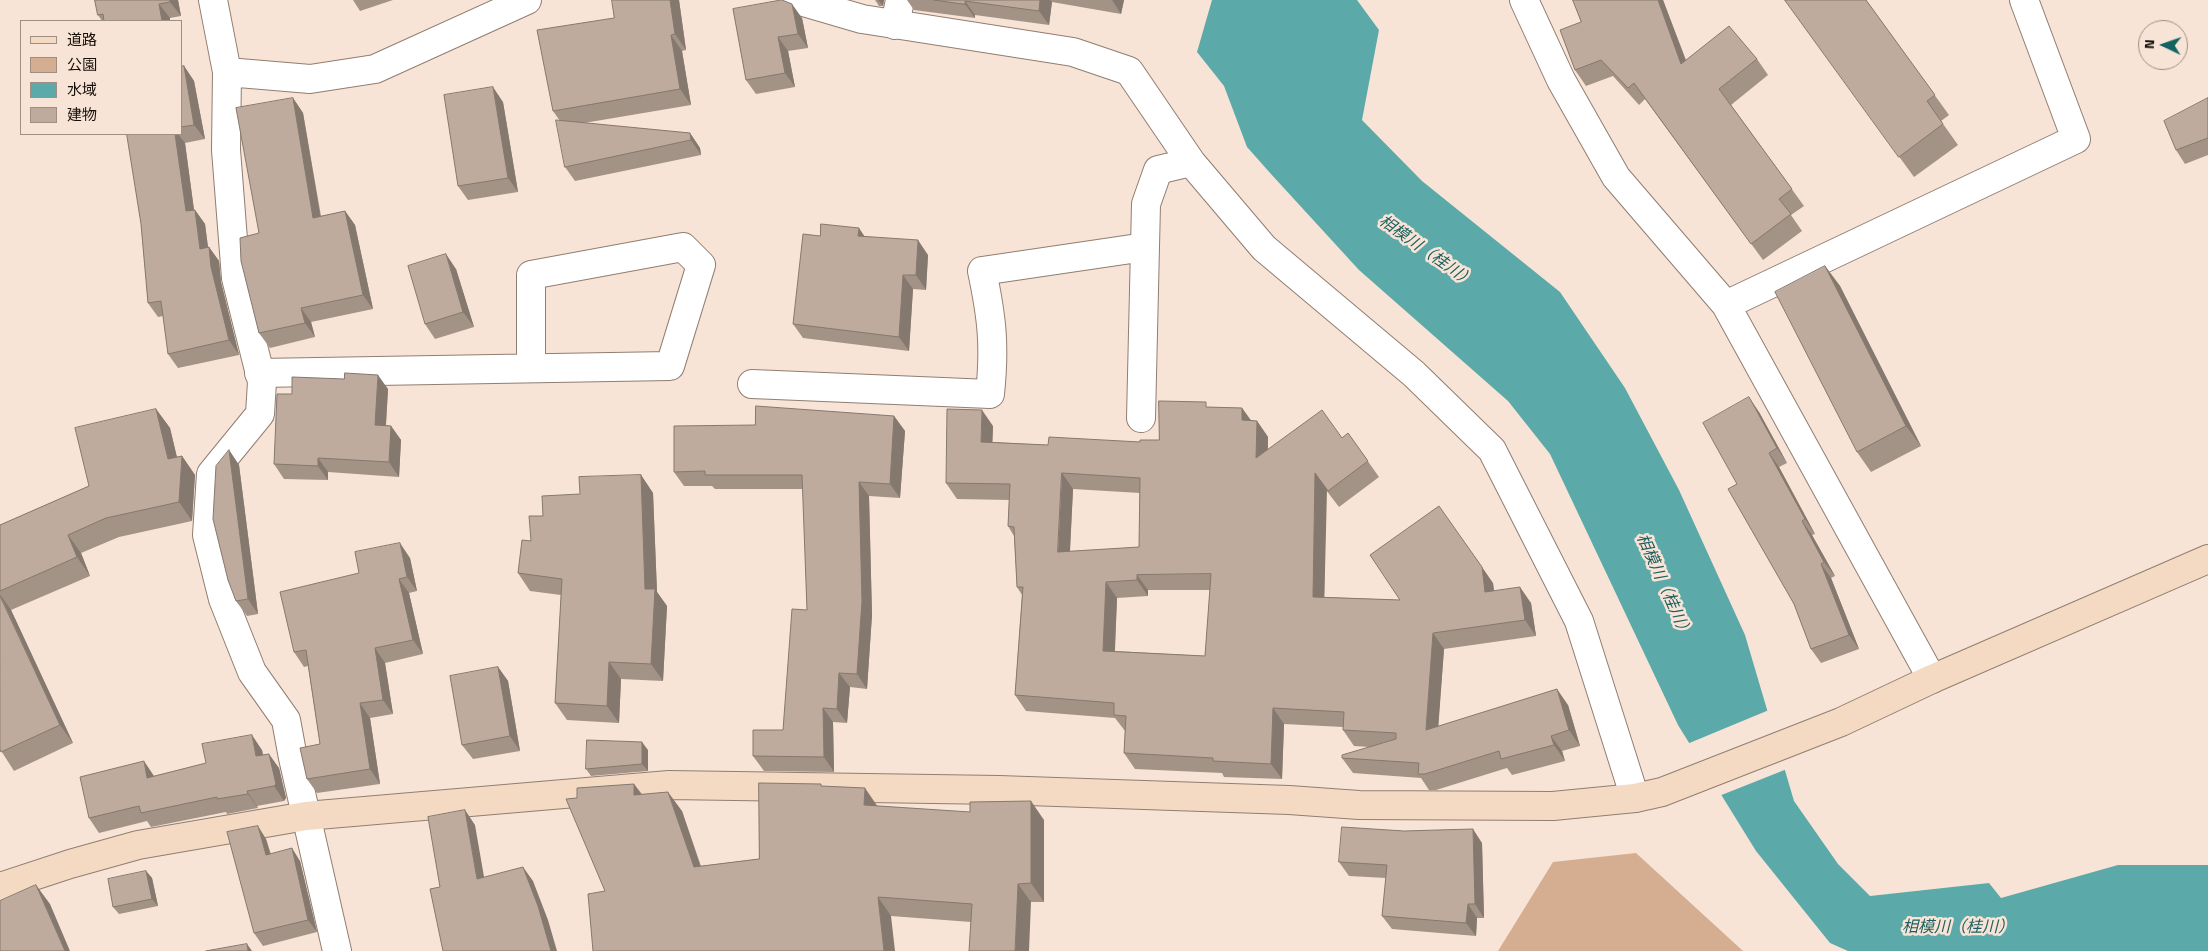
<!DOCTYPE html>
<meta charset="utf-8">
<style>
body{margin:0}
#map{position:relative;width:2208px;height:951px;overflow:hidden;background:#f8e4d6;font-family:"Titillium Web","Noto Sans JP",sans-serif}
canvas{display:block}
.legend{position:absolute;left:20px;top:20px;width:162px;height:115px;box-sizing:border-box;background:#f8e4d6;border:1px solid #9e8f84;margin:0;padding:6px 9px;list-style:none;font-size:15px;color:#160f0a}
.legend li{display:flex;align-items:center;gap:10px;height:25px}
.legend b{width:25px;border:1px solid #9e8f84}
.north{position:absolute;left:2138px;top:20px;width:50px;height:50px;box-sizing:border-box;background:#f8e4d6;border:1px solid #9e8f84;border-radius:50%;rotate:273deg;font-size:14px;font-weight:700;line-height:20px;text-align:center;color:#160f0a}
.north::after{content:'';display:block;margin:auto;width:18px;height:22px;background:#136363;clip-path:polygon(50% 0,100% 100%,50% 72%,0 100%)}
</style>
<div id="map">
<canvas width="2208" height="951"></canvas>
<ul class="legend">
<li><b style="height:6px;background:#f4dac2"></b>道路</li>
<li><b style="height:14px;background:#d5ae91"></b>公園</li>
<li><b style="height:14px;background:#5baaa9"></b>水域</li>
<li><b style="height:14px;background:#beab9d"></b>建物</li>
</ul>
<div class="north">N</div>
</div>
<script>
const g = document.querySelector('canvas').getContext('2d');
g.lineJoin = 'round';
function fillPath(path, color) {
  g.fillStyle = color;
  g.fill(path, 'evenodd');
}
function strokePath(path, color, width, dash) {
  g.strokeStyle = color;
  g.lineWidth = width;
  g.lineCap = dash ? 'butt' : 'round';
  g.setLineDash(dash || []);
  g.stroke(path);
}
function label(font, color, halo, rows, align = 'center') {
  g.font = font + ' "Titillium Web","Noto Sans JP",sans-serif';
  g.lineWidth = 5;
  g.setLineDash([]);
  g.textBaseline = 'middle';
  g.strokeStyle = halo;
  g.fillStyle = color;
  for (const [text, x, y, turn = 0] of rows) {
    g.save();
    g.translate(x, y);
    g.rotate((+turn || 0) * Math.PI / 180);
    g.textAlign = isNaN(turn) ? turn : align;
    if (halo) g.strokeText(text, 0, 0);
    g.fillText(text, 0, 0);
    g.restore();
  }
}
fillPath(new Path2D(`
 M1636,853L1743,951H1498L1553,862Z`), '#d5ae91');
fillPath(new Path2D(`
 M1212,0H1357L1379,30L1362,120L1422,181L1560,292L1625,388L1679,490L1745,635L1794,801L1838,864L1870,896L1989,883L2001,898L2118,865H2208V951H1848L1830,943L1756,851L1678,725L1550,454L1508,401L1359,270L1271,174L1247,147L1224,86L1197,52Z`), '#5baaa9');
fillPath(new Path2D(`
 M1769,710L1787,769L1719,796L1687,744Z`), '#f8e4d6');
const minor = new Path2D(`
 M213,0L227,72L226,150L236,278L262,382L260,414L211,474L207,535L223,599L252,672L286,720L293,758L337,951
 M797,0L862,19L1073,52L1129,71L1191,162L1264,248L1414,374L1492,450L1579,621L1635,798
 M1524,0L1561,80L1616,177L1726,305L1932,679
 M895,25L900,0
 M227,72L310,79L375,69L527,0
 M1726,305L2076,139L2024,0
 M259,373L670,366L701,265L683,247L531,275V367
 M752,384L990,394C995,346 992,318 982,271L1145,247
 M1141,418L1146,204L1158,170L1191,162`);
const secondary = new Path2D(`
 M0,887L70,864L138,845L306,816L669,785L999,790L1289,800L1359,805L1553,806L1635,798L1662,792L1841,722L1932,679L2208,559`);
strokePath(minor, '#907e71', 30);
strokePath(secondary, '#907e71', 30);
strokePath(minor, '#fff', 28);
strokePath(secondary, '#f4dac2', 28);
fillPath(new Path2D(`
 M95,0H178L181,16L170,18V21H102L98,15Z
 M353,0H393L360,11Z
 M679,0L686,50L682,51L691,105L584,123L690,133L700,148L701,155L575,181L565,167L560,121L553,111L614,18Z
 M875,0H884L883,6H879Z
 M907,0H1124L1121,14L1052,2L1049,25L975,15V18L914,10Z
 M1573,0H1663L1686,60L1757,59L1768,75L1731,105L1804,206L1791,215L1802,231L1763,260L1645,99L1639,105L1613,76L1586,86L1575,70L1581,22Z
 M1785,0H1866L1949,115L1941,121L1958,145L1914,177Z
 M733,9L802,18L808,48L788,51L795,87L756,94L746,80Z
 M184,66L194,81L205,139L185,143L194,210H195L205,224L208,247H209L219,261L221,282L239,355L178,368L168,354L163,316L158,317L148,303L141,224L127,134H181V67Z
 M293,98L303,113L321,216L345,211L355,225L373,309L311,322L315,337L270,348L259,333V233Z
 M2208,98V155L2185,164L2176,150Z
 M503,102L518,192L468,200L458,186Z
 M820,236L865,237L928,255L926,290L913,289L909,351L803,338L793,324Z
 M1825,266L1840,286L1921,446L1871,472L1857,452Z
 M456,269L474,327L435,339L425,324Z
 M388,389L386,425L391,426L401,440L399,477L328,472V480L284,479L274,464L292,394Z
 M1210,407L1242,408L1251,420L1257,421L1268,437V450L1342,438L1348,433L1379,477L1339,507L1326,490L1324,597L1400,600L1493,583L1494,591L1531,603L1536,636L1444,649L1438,726L1568,705L1580,746L1562,751L1565,761L1512,775L1507,768L1436,790H1429L1421,778L1353,773L1342,758L1370,747L1354,746L1343,730V727L1284,724L1282,779L1224,777L1222,773L1135,769L1124,753L1125,731L1115,718L1026,711L1015,695L1022,595L1017,587L1014,536L1008,526L1009,500L957,499L946,483L993,426L992,442L1048,445L1140,442L1159,440ZM1073,489L1140,493L1139,547L1070,552ZM1148,590H1210L1205,656L1115,651L1117,598L1148,596Z
 M156,409L170,428L177,457L182,456L195,475L192,521L119,537L81,553L90,576L11,610L73,743L14,771L0,749V525L89,486Z
 M1759,412L1787,463L1779,467L1815,534L1812,535L1835,576L1831,578L1859,649L1821,663L1811,649L1794,604L1737,484Z
 M894,416L905,431L900,498L869,496L872,615L867,689L850,687L847,723L833,722L834,772L764,771L753,756L783,730L807,610L803,489H715L712,486H684L674,472Z
 M229,450L239,465L258,614L247,616L236,601Z
 M641,475L653,493L657,592L667,606L663,681L621,679L619,723L567,720L555,703L561,595L530,591L518,573L531,541L580,494Z
 M410,558L417,591L409,593L423,654L385,663L393,714L370,718L380,784L317,793L307,779L320,744L308,666L304,667L294,652L359,573Z
 M498,667L508,681L520,751L473,759L462,745Z
 M262,750L263,755L279,768L286,798L284,801L257,806L258,808L227,814L226,812L151,827L147,821L99,833L89,818L154,776Z
 M648,750V771L591,776L586,769Z
 M634,784L642,794L682,811L701,866L759,859L822,786L877,806L1044,820V902H1031L971,922L891,916L605,891L577,798Z
 M266,839L271,854L300,861L317,932L263,946L254,933Z
 M1482,843L1484,918H1477L1476,936L1392,929L1382,916L1386,878L1349,876L1339,862Z
 M146,871L152,878L158,906L119,914L113,907Z`), '#a39387');
fillPath(new Path2D(`
 M170,0H178L181,16L170,2Z
 M670,0H679L686,50L675,34Z
 M878,0H884L883,6Z
 M1040,0H1050L1052,2L1049,25L1039,11Z
 M1112,0H1124L1121,14Z
 M1658,0H1663L1693,80L1681,64Z
 M965,1L975,15V18L965,4Z
 M159,4L170,18V21H162Z
 M792,4L802,18L808,48L798,34Z
 M671,35L682,51L691,105L680,89Z
 M778,37L788,51L795,87L785,73Z
 M184,66L194,81L205,139L194,125Z
 M493,87L503,102L518,192L508,178Z
 M293,98L303,113L323,232L313,218Z
 M690,133L700,148L701,155L691,140Z
 M175,134H178L185,143L196,225L186,211Z
 M195,210L205,224L210,263L200,249Z
 M345,211L355,225L373,309L363,295Z
 M859,228L869,243L858,236Z
 M918,240L928,255L926,290L916,275Z
 M209,247L219,261L221,282L239,355L229,340L211,267Z
 M446,254L456,269L474,327L463,312Z
 M1825,266L1840,286L1921,446L1906,426Z
 M903,275L913,289L909,351L899,337Z
 M301,308L311,322L315,337L305,323Z
 M378,375L388,389L385,439L375,425Z
 M1749,397L1759,412L1787,463L1777,448Z
 M1242,408L1253,424L1242,420Z
 M156,409L170,428L181,475L182,456L195,475L192,521L179,502Z
 M982,410L993,426L992,458L981,442Z
 M894,416L905,431L900,498L890,484Z
 M1257,421L1268,437L1267,474L1256,458Z
 M391,426L401,440L399,477L389,462Z
 M229,450L239,465L258,614L248,599Z
 M1769,453L1779,467L1815,534L1805,519Z
 M318,458L328,472V480L318,466Z
 M1062,473L1073,489L1069,568L1058,552Z
 M1315,473L1327,489L1324,612L1313,597Z
 M641,475L653,493L657,592L667,606L663,681L651,664L645,589Z
 M859,482L869,496L872,615L867,689L857,674Z
 M1802,521L1812,535L1835,576L1824,562Z
 M68,535L81,553L90,576L77,557Z
 M400,543L410,558L417,591L407,577Z
 M1821,564L1831,578L1859,649L1849,635Z
 M1482,567L1493,583L1496,608L1485,592Z
 M1137,575L1148,590V596L1137,580Z
 M399,579L409,593L423,654L413,640Z
 M1106,582L1117,598L1114,666L1103,651Z
 M1520,587L1531,603L1536,636L1525,620Z
 M0,594L11,610L73,743L60,725Z
 M1433,633L1444,649L1437,745L1426,730Z
 M375,648L385,663L393,714L383,700Z
 M609,662L621,679L619,723L607,706Z
 M498,667L508,681L520,751L510,736Z
 M839,673L850,687L847,723L837,709Z
 M1557,689L1568,705L1580,746L1569,730Z
 M360,703L370,718L380,784L370,769Z
 M823,708L833,722L834,772L824,757Z
 M1273,708L1284,724L1282,779L1271,764Z
 M252,735L262,750L266,771L256,756Z
 M1551,736L1562,751L1565,761L1554,745Z
 M642,742L648,750V771L642,764Z
 M269,754L279,768L286,798L284,801L274,786Z
 M144,761L154,776L157,792L147,778Z
 M634,784L647,803L634,795Z
 M865,788L878,807L864,805Z
 M247,791L257,806L258,808L248,794Z
 M668,792L682,811L707,886L694,867Z
 M1031,801L1044,820V902L1031,883Z
 M465,810L475,825L487,894L477,879Z
 M258,826L266,839L274,868L266,855Z
 M1473,829L1482,843L1484,918L1475,904Z
 M292,848L300,861L317,932L308,920Z
 M523,867L533,881L548,920L557,951H551Z
 M146,871L152,878L158,906L152,899Z
 M1018,884L1031,902L1029,951H1015Z
 M36,885L50,904L70,951H65Z
 M878,897L891,916L895,951H884Z
 M1468,904L1477,918L1476,936L1466,923Z
 M247,944L252,951H248Z`), '#85786e');
const building = new Path2D(`
 M95,0H170V2L159,4L162,21H104L103,14L98,15Z
 M612,0H670L675,34L671,35L680,89L553,111L537,30L614,18Z
 M782,0L792,4L798,34L778,37L785,73L746,80L733,9Z
 M934,0H1040L1039,11L965,1V4Z
 M1573,0H1658L1681,64L1729,26L1757,59L1719,89L1792,189L1779,199L1791,214L1751,244L1634,83L1628,88L1601,60L1575,70L1560,30L1581,22Z
 M1785,0H1866L1935,95L1927,101L1943,124L1899,157Z
 M184,66L194,125L181,127V67Z
 M493,87L508,178L458,186L444,95Z
 M293,98L313,218L345,211L363,295L301,308L305,323L259,333L241,261L240,238L259,233L236,108Z
 M2208,98V138L2176,150L2164,121Z
 M556,120L690,133L691,140L565,167Z
 M127,134H175L186,211L195,210L200,249L209,247L211,267L229,340L168,354L161,301L148,303L141,224Z
 M821,224L859,228L858,236L918,240L916,275H903L899,337L793,324L803,234L820,236Z
 M446,254L463,312L425,324L408,266Z
 M1825,266L1906,426L1857,452L1775,292Z
 M345,373L378,375L375,425L391,426L389,462L318,458V466L274,464L277,394H292V377L344,379Z
 M1749,397L1777,448L1769,453L1805,519L1802,521L1824,562L1821,564L1849,635L1811,649L1794,604L1728,489L1737,484L1703,423Z
 M1159,401L1206,402V407L1242,408V420L1257,421L1256,458L1322,410L1342,438L1348,433L1368,461L1328,491L1315,473L1313,597L1400,600L1370,555L1439,506L1482,567L1485,592L1520,587L1525,620L1433,633L1426,730L1557,689L1569,730L1551,736L1554,745L1501,759L1499,751L1425,774H1418L1419,763L1342,758V755L1396,739V733L1343,730L1344,712L1273,708L1271,764L1213,761V758L1124,753L1126,716L1114,715V703L1015,695L1023,587H1017L1014,527L1008,526L1010,484L946,483L947,409L982,410L981,442L1048,445L1049,437L1140,442V440H1159ZM1062,473L1140,478L1139,547L1058,552ZM1211,574L1205,656L1103,651L1106,582L1137,580V575Z
 M756,406L894,416L890,484L859,482L862,601L857,674L839,673L837,709L823,708L824,757L753,756V730H783L792,609L807,610L802,475H705V471L674,472V426L755,425Z
 M156,409L168,459L182,456L179,502L106,518L68,535L77,557L0,591V525L89,486L75,428Z
 M229,450L248,599L236,601L228,580L213,519L216,466Z
 M641,475L645,589H655L651,664L609,662L607,706L555,703L562,579L518,573L522,540L531,541L529,516H543L542,496L580,494L579,477Z
 M400,543L407,577L399,579L413,640L375,648L383,700L360,703L370,769L307,779L300,748L320,744L306,650L294,652L280,592L359,573L355,552Z
 M0,596L60,725L1,752L0,749Z
 M498,667L510,736L462,745L450,676Z
 M252,735L256,756L269,754L276,784L274,786L247,791L248,794L217,799V797L141,813L139,806L89,818L80,777L144,761L147,778L206,763L202,744Z
 M587,740L642,742V764L586,769Z
 M759,783L821,784V786L865,788L864,805L970,812V802L1031,801V883L1018,884L1015,951H969L972,904L878,897L884,951H593L588,894L605,891L566,799L577,798V788L634,784V795L668,792L694,867L759,859Z
 M465,810L477,879L523,867L538,906L551,951H443L430,889L440,887L428,817Z
 M258,826L266,855L292,848L308,920L254,933L227,832Z
 M1342,827L1404,831L1473,829L1475,904H1468L1466,923L1382,916L1387,865L1339,862Z
 M146,871L152,899L113,907L108,879Z
 M36,885L65,951H0V901Z
 M247,944L248,951H206Z`);
fillPath(building, '#beab9d');
strokePath(building, '#85786e', 1);
label('italic 16px', '#1e6060', '#f8e4d6', [
 ["相模川（桂川）",1426,252,35],
 ["相模川（桂川）",1663,586,66],
 ["相模川（桂川）",1958,928]
]);
</script>
